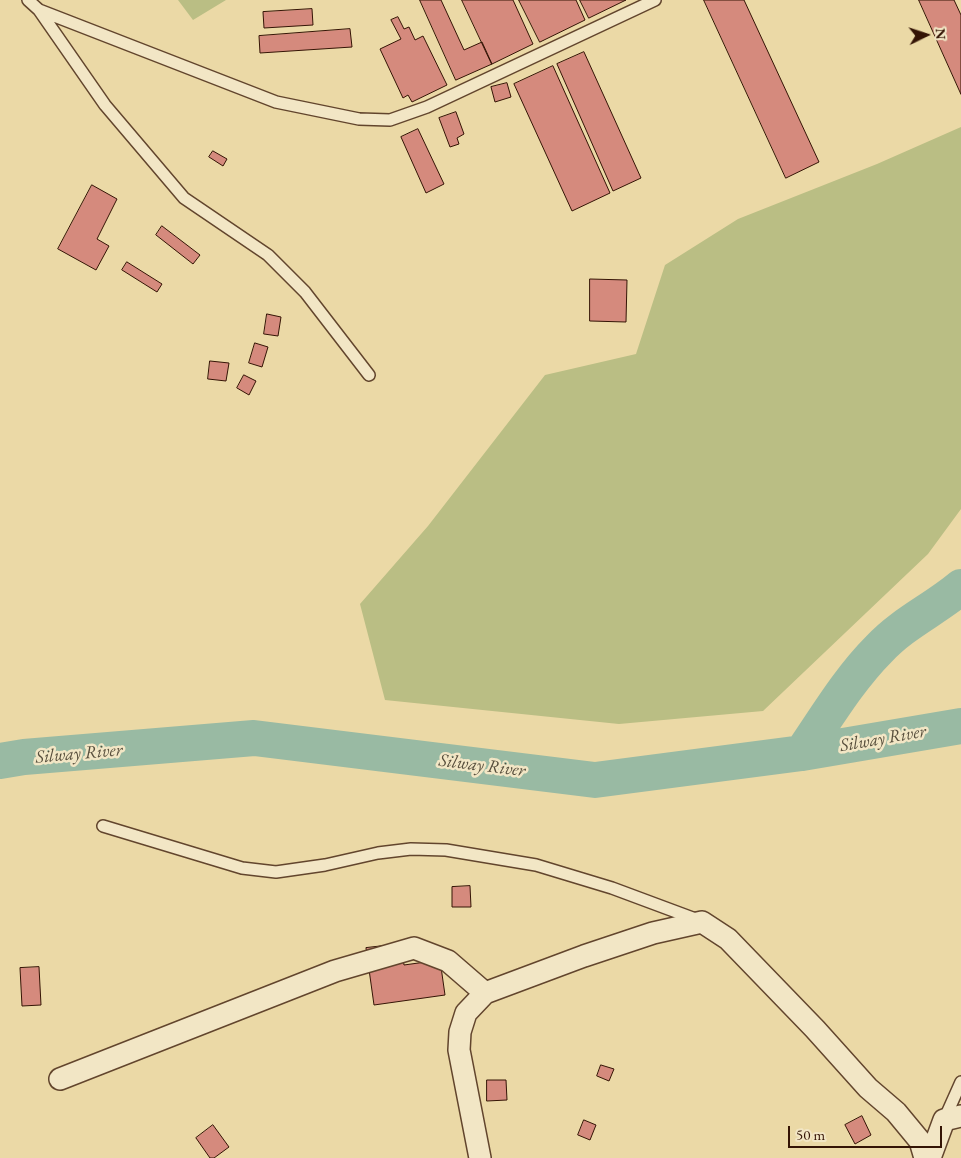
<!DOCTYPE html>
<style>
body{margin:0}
#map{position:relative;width:961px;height:1158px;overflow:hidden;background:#ebd9a6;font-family:"EB Garamond",serif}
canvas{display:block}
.north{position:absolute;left:901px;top:10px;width:50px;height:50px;-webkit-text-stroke:4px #f2e6c5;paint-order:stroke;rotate:86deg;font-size:14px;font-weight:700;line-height:20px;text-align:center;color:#341405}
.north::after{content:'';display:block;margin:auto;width:18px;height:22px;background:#341405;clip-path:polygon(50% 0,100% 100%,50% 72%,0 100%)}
.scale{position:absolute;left:788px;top:1126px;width:154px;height:22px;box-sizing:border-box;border:2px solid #341405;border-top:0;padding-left:6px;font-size:15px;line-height:18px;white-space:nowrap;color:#341405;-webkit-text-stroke:4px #f2e6c5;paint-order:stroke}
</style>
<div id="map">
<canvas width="961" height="1158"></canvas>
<div class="north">N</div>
<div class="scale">50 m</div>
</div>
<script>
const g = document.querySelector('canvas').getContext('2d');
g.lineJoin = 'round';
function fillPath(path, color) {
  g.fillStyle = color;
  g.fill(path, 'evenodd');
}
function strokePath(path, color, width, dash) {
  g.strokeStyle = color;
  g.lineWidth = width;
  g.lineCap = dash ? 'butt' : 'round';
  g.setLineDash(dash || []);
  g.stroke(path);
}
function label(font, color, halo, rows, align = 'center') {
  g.font = font + ' "EB Garamond",serif';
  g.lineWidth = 5;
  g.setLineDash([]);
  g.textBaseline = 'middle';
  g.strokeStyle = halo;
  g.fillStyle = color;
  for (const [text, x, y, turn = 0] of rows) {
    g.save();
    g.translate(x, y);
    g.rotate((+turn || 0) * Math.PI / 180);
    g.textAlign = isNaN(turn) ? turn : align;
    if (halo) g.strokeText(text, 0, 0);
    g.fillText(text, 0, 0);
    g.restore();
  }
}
fillPath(new Path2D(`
 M178,0H226L193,20Z
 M961,127V509L928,554L763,711L619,724L385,700L360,604L428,526L545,375L636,354L665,265L738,219L877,164Z`), '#babe84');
strokePath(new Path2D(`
 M802,753C826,718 849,679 879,649C903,623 935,609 961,587
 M0,761L24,757L254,738L595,780L802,753L961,726`), '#99baa3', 36);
const building = new Path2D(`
 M420,0H441L464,50L482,42L492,64L456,80Z
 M462,0H513L533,44L492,64Z
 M519,0H576L585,20L540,42Z
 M580,0H626L589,18Z
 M704,0H744L819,162L786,178Z
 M919,0H954L961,15V94Z
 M312,9L313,25L264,28L263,12Z
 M398,17L404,29L409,27L415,40L423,36L447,85L412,102L408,95L403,98L380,49L401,39L391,20Z
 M350,29L352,47L260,53L259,36Z
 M584,52L641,178L613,191L557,64Z
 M553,66L610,193L572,211L514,84Z
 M507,83L511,97L495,102L491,87Z
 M456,112L464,134L457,138L459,144L450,147L439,118Z
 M418,129L444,184L426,193L401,137Z
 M213,151L227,159L223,166L209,157Z
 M92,185L117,199L97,239L109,246L96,270L58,249Z
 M162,226L200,255L193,264L156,235Z
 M127,262L162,284L157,292L122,270Z
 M590,279L627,280L626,322L590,321Z
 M267,314L281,317L278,336L264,334Z
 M255,343L268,347L262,367L249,363Z
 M210,361L229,363L226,381L208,379Z
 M244,375L256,381L249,395L237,388Z
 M470,886L471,907H452V887Z
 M401,944L404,965L440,960L445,995L374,1005L366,948Z
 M39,967L41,1005L22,1006L20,968Z
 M601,1065L614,1069L609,1081L597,1076Z
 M487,1080H506L507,1100L487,1101Z
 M862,1116L871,1135L855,1144L845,1125Z
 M584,1120L596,1125L590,1140L578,1135Z
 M213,1125L229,1147L214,1158H210L196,1138Z`);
fillPath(building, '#d58a7d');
strokePath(building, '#341405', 1);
const lane = new Path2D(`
 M28,0L39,10L276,102L359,119L390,120L427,107L655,0
 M39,10L105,105L184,198L268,255L305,292L369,375
 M103,826L242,868L276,872L325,865L378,853L411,849L446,850L536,865L612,888L698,920
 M944,1120L961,1082`);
const street = new Path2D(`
 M60,1079L335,971L414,948L448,961L485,993
 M480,1158L459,1050L460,1032L466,1013L485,993L584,956L653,933L702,922L728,939L815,1029L868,1088L896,1112L920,1141L925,1158
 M930,1158L944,1120L961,1116`);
strokePath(lane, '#62452d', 14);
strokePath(street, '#62452d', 24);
strokePath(lane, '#f2e6c5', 11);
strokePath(street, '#f2e6c5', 21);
label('italic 18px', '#574e3c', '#f2e6c5', [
 ["Silway River",883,739,-10],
 ["Silway River",79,754,-5],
 ["Silway River",482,766,7]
]);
</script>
